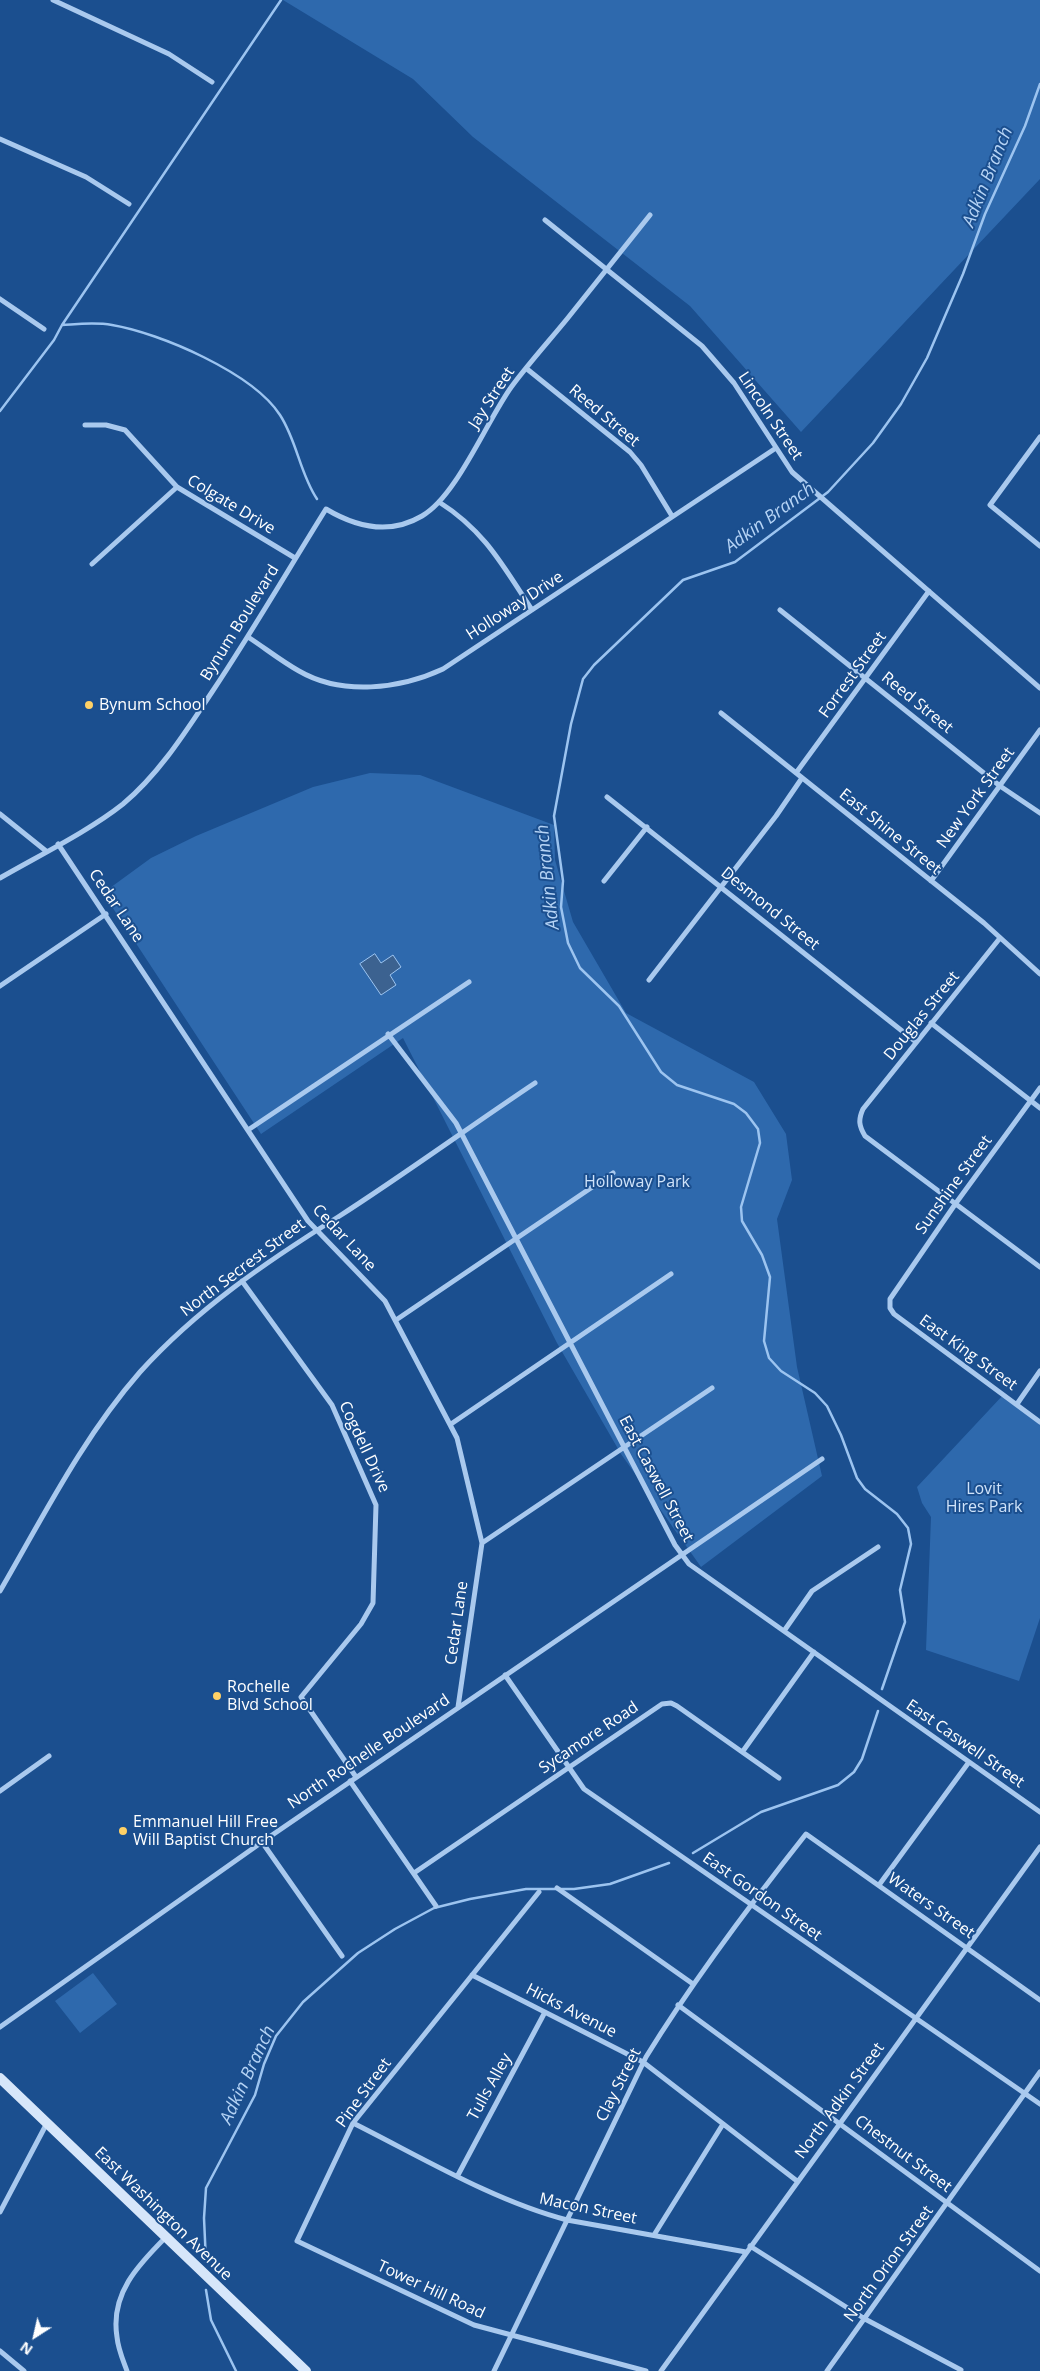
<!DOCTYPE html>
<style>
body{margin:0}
#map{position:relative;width:1040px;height:2371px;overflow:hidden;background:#1b4f8f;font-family:"Open Sans",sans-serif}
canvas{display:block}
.north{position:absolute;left:10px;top:2311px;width:50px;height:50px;-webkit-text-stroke:4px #1b4f8f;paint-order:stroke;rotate:215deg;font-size:14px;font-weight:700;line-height:20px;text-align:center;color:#fff}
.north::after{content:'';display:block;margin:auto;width:18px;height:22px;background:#fff;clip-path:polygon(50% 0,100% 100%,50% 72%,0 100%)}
</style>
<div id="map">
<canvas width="1040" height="2371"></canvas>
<div class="north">N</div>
</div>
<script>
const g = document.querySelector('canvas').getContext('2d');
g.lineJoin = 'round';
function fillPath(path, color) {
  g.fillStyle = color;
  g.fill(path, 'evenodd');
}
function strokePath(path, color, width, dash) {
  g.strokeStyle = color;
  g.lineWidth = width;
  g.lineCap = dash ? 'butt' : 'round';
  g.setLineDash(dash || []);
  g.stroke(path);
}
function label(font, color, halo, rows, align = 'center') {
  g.font = font + ' "Open Sans",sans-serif';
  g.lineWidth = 4;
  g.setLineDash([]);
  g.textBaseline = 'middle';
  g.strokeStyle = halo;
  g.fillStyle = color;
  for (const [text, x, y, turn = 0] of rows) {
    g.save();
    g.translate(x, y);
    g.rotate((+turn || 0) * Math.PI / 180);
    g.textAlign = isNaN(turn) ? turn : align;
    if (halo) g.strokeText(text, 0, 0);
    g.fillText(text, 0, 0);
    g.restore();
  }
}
fillPath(new Path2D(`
 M283,0H1040V179L801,432L690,306L473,137L413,79Z
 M370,773L420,775L554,825L555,860L573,922L626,1013L754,1082L786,1134L792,1180L777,1219L797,1367L822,1476L701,1567L621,1454L557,1343L403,1038L261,1134L103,893L151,858L196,836L313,787Z
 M1004,1394L1040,1423V1618L1019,1681L926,1650L931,1517L922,1503L917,1487Z
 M93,1973L117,2004L80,2033L55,2001Z`), '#2e69ad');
const water = new Path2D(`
 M375,954L381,963L393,955L401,967L390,975L396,985L381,995L360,964Z`);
fillPath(water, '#3c6290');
strokePath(water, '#9cc4f0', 1);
strokePath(new Path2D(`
 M62,325C79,324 95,322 112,325C160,333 253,373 280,415C297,441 300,474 317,499
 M0,411L54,340L62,325L281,0
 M882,1689L905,1622L900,1590L911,1544L908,1528L897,1514L865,1489L857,1478L841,1435L827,1406L815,1393L781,1371L769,1358L764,1341L770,1277L762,1255L742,1221L741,1207L760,1143L758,1129L746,1113L734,1104L677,1085L661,1072L619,1006L580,968L568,943L561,907L563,881L554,816L571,724L583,679L594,665L683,580L735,562L828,492L873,443L901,404L927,358L963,274L985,214L1025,126L1040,84
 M693,1853L761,1812L838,1785L854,1772L862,1759L878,1711
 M206,2262L204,2218L206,2188L255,2095L264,2064L276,2036L303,2002L358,1953L395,1929L434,1908L470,1899L526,1889H574L610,1884L669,1863
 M206,2290L211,2320L236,2371`), '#9cc4f0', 2.5);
strokePath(new Path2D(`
 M53,0L169,54L212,82
 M0,139L86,177L129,204
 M545,220L702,346L734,383L792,472L1040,688
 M0,299L44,329
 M527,369L630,452L641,465L672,516
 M85,425H106L125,430L177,487L295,558
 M1040,437L990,505L1040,546
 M439,502C485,531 503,566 532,610
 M92,564L177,487
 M780,610L1000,786L1040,813
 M248,637C265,648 281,661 299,671C342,696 400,689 443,669L776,448
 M721,713L984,923L1040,974
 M796,773L929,591
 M607,797L916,1042
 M0,814L46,851
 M58,844L308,1221L385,1301L457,1438L482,1543L458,1707
 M0,878C38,856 89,831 123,804C160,773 186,731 212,692C252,632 288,570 326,509C356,527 390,535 422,516C457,496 487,420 512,386C529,363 549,341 567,319C595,284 622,250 650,215
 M604,881L647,827
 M931,881L1040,730
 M1000,938L863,1109C858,1120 859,1126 865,1136L1040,1267
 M649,980L776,816L802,778
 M0,986L106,914
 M931,1023L1040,1108
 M388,1034L456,1123L675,1545L689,1564L1040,1812
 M1040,1088L956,1203L890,1299V1308L894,1314L1040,1422
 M248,1130L469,982
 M242,1281L332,1405L376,1505L373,1603L361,1624L301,1697L356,1777
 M396,1320L613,1173
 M1017,1404L1040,1371
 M451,1424L671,1274
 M482,1543L712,1388
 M0,1591C43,1517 83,1437 140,1372C197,1309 266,1262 338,1217C405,1174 469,1127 535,1083
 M784,1631L812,1591L878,1547
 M505,1675L584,1789L1040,2104
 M743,1751L814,1652
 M350,1781L436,1906
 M0,1791L49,1756
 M262,1842L342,1956
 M414,1873L662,1704L671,1703L677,1706L779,1778
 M879,1885L969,1762
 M557,1888L693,1984
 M539,1892L353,2123L297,2241L474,2325L646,2371
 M472,1975L643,2062L797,2181
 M678,2005L1040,2271
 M0,2027L262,1842L822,1459
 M353,2123C421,2157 494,2201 567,2220L746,2252
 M458,2175L545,2012
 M0,2212L47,2123
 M654,2235L723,2124
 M750,2246L865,2319L961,2370
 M0,2351L24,2371
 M127,2371C123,2360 118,2349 117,2337C110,2294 138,2265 166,2237
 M494,2371L646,2057C694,1979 749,1906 806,1834L1040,2000
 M661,2371L1040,1847
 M827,2371L1040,2072`), '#a9c9ee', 5);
strokePath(new Path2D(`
 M0,2078L306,2371`), '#d6e6fa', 10);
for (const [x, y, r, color] of [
 [89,705,5,"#ffd166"],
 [217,1696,5,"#ffd166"],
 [123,1831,5,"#ffd166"]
]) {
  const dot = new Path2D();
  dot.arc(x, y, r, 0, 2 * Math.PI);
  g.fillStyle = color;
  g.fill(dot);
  strokePath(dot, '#1b4f8f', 2);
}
label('16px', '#fff', '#1b4f8f', [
 ["Jay Street",492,398,-57],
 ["Reed Street",604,416,40],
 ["Lincoln Street",770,416,56],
 ["Colgate Drive",231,505,31],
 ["Holloway Drive",515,606,-33],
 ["Bynum Boulevard",240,623,-58],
 ["Forrest Street",853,675,-54],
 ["Reed Street",917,703,39],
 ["New York Street",976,798,-54],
 ["East Shine Street",890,832,39],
 ["Cedar Lane",116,906,56],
 ["Desmond Street",770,909,39],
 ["Douglas Street",922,1016,-51],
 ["Sunshine Street",954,1185,-54],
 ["Cedar Lane",344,1238,47],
 ["North Secrest Street",243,1268,-37],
 ["East King Street",968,1353,36],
 ["Cogdell Drive",364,1447,65],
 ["East Caswell Street",656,1479,62],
 ["Cedar Lane",457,1623,-82],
 ["Sycamore Road",589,1738,-34],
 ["East Caswell Street",965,1744,35],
 ["North Rochelle Boulevard",369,1752,-34],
 ["East Gordon Street",762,1897,35],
 ["Waters Street",931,1906,35],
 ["Hicks Avenue",571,2011,27],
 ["Clay Street",619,2085,-63],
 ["Tulls Alley",490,2087,-61],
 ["Pine Street",364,2093,-54],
 ["North Adkin Street",840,2101,-54],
 ["Chestnut Street",903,2154,37],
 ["Macon Street",588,2209,12],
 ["East Washington Avenue",163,2214,44],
 ["North Orion Street",889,2264,-54],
 ["Tower Hill Road",431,2290,25]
]);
label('16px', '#fff', '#1b4f8f', [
 ["Bynum School",99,705],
 ["Rochelle",227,1687],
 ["Blvd School",227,1705],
 ["Emmanuel Hill Free",133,1822],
 ["Will Baptist Church",133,1840]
], 'left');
label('16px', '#cfe3fa', '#1b4f8f', [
 ["Holloway Park",637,1182],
 ["Lovit",984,1489],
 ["Hires Park",984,1507]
]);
label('italic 18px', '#b5d3f5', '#1b4f8f', [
 ["Adkin Branch",988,177,-68],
 ["Adkin Branch",770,518,-36],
 ["Adkin Branch",548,877,-96],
 ["Adkin Branch",248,2075,-65]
]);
</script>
